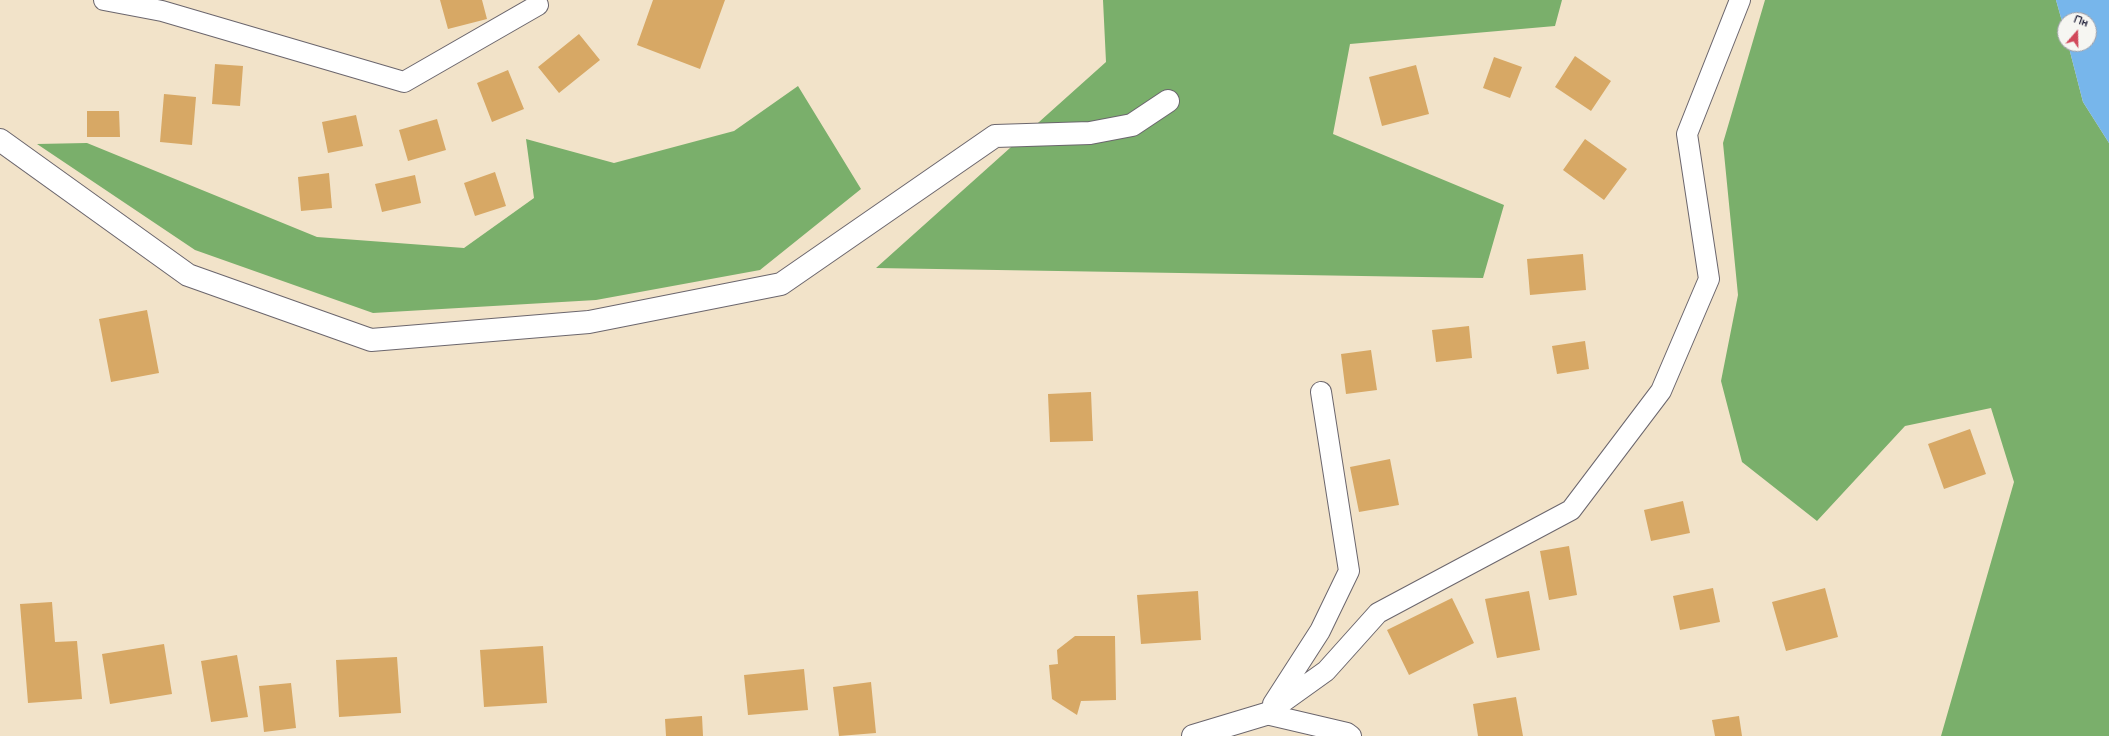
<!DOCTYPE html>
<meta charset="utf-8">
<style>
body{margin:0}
#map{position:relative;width:2109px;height:736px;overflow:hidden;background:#f2e3c9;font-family:"Balsamiq Sans",sans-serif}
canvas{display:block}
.north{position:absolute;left:2057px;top:12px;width:40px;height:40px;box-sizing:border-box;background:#f6f6f2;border:1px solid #a1a1a9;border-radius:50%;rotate:20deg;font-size:11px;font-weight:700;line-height:16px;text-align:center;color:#22223b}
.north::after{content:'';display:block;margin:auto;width:14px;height:18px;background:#d1495b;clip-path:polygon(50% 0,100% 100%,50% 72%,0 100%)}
</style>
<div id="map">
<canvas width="2109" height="736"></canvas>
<div class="north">Пн</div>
</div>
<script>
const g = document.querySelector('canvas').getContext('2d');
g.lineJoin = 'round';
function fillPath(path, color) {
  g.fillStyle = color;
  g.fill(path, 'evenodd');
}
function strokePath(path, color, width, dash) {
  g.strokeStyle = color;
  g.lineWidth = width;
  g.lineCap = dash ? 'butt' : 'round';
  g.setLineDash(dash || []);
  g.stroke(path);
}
fillPath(new Path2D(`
 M1103,0H1562L1555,26L1350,44L1333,134L1504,205L1483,278L876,268L1106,62Z
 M1765,0H2056L2065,32V44H2068L2083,102L2109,143V736H1941L2014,482L1991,408L1905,426L1817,521L1742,462L1721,381L1738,295L1723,143Z
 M798,86L861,189L760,270L596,300L373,313L195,250L37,144L87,143L317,237L464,248L534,198L526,139L614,163L734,131Z`), '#7aaf6b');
fillPath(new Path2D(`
 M2056,0H2109V143L2083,102L2068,44H2089V20H2065V32Z`), '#77b6eb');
fillPath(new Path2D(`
 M440,0H482L487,19L448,29Z
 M653,0H725L700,69L637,45Z
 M579,34L600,60L559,93L538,67Z
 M1575,56L1611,81L1591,111L1555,87Z
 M1494,57L1522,67L1510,98L1483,88Z
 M215,64L243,66L240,106L212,104Z
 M1416,65L1429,114L1382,126L1369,77Z
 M508,70L524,109L492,122L477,83Z
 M164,94L196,97L192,145L160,142Z
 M87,111H119L120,137H87Z
 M356,115L363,146L328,153L322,122Z
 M437,119L446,150L408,161L399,130Z
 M1585,139L1627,169L1604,200L1563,170Z
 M495,172L506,206L475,216L464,183Z
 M329,173L332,208L301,211L298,177Z
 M415,175L421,203L382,212L375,184Z
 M1583,254L1586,290L1530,295L1527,259Z
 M147,310L159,373L111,382L99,319Z
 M1469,326L1472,358L1436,362L1432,330Z
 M1585,341L1589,369L1557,374L1552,346Z
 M1371,350L1377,390L1346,394L1341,354Z
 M1091,392L1093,441L1050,442L1048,394Z
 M1970,429L1986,474L1944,489L1928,444Z
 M1390,459L1399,505L1359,512L1350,467Z
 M1683,501L1690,533L1651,541L1644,510Z
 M1569,546L1577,595L1549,600L1540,551Z
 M1713,588L1720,622L1680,630L1673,596Z
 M1825,588L1838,637L1786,651L1772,602Z
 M1198,591L1201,640L1141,644L1137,595Z
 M1529,591L1540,650L1497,658L1485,599Z
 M1452,598L1474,643L1409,675L1387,630Z
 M52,602L55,642L77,641L82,699L28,703L20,604Z
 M1075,636H1115L1116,700L1081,701L1077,715L1052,699L1049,665L1058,664L1057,650Z
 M164,644L172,694L110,704L102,654Z
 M543,646L547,703L484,707L480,650Z
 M237,655L248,717L211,722L201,661Z
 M397,657L401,713L339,717L336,660Z
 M804,669L808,710L748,715L744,675Z
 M871,682L876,733L839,736L833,687Z
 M291,683L296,728L264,732L259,686Z
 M1516,697L1523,736H1478L1473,704Z
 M702,716L703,736H666L665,719Z
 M1739,716L1742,736H1715L1712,720Z`), '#d7a865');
const lane = new Path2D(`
 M104,0L162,11L404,82L538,5
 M1273,704L1320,631L1349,571L1321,392
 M1266,714L1326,671L1378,613L1571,510L1661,391L1709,279L1687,134L1740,0
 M1266,714L1347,733L1351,736`);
const street = new Path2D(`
 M0,140L188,275L371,340L589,322L781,284L995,136L1090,133L1132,125L1168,101
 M1193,736L1266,714`);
strokePath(lane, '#6b666d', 22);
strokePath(street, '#6b666d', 24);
strokePath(lane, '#fff', 20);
strokePath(street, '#fff', 22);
</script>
